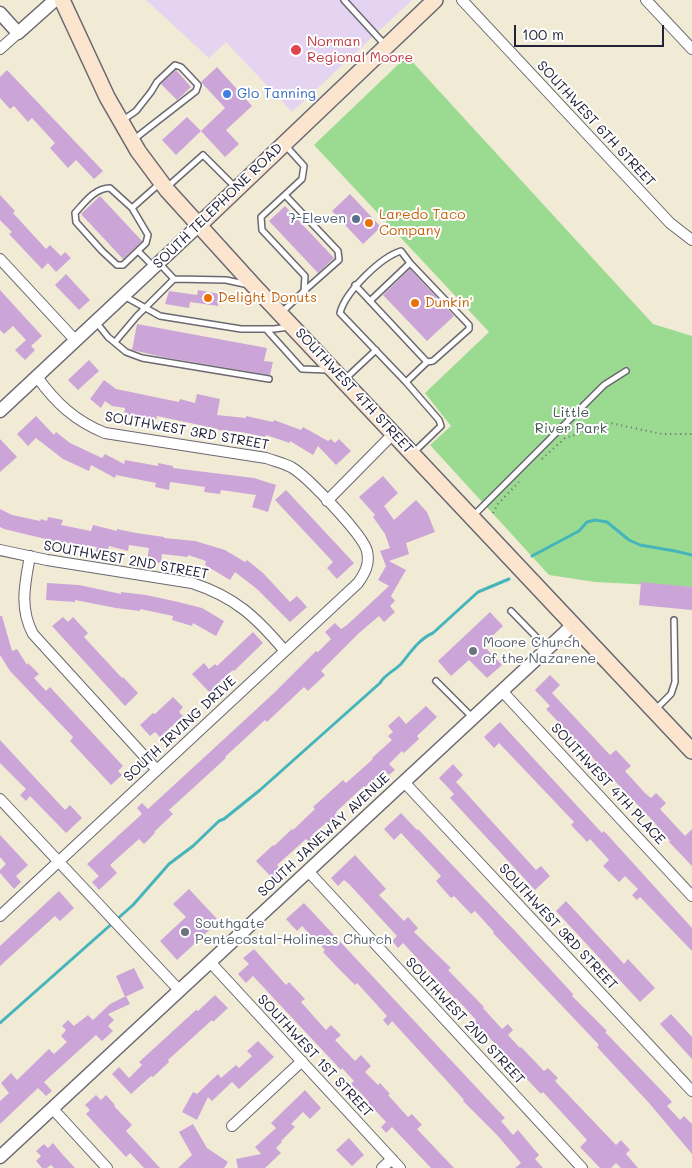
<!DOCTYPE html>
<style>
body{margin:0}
#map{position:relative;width:692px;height:1168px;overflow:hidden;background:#f1ebd6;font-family:Mali,sans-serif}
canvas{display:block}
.scale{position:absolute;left:514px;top:25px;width:150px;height:22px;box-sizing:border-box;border:2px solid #22223b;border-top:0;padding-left:6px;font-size:15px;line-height:18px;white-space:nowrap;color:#22223b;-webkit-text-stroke:4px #fff;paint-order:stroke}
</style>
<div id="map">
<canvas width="692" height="1168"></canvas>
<div class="scale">100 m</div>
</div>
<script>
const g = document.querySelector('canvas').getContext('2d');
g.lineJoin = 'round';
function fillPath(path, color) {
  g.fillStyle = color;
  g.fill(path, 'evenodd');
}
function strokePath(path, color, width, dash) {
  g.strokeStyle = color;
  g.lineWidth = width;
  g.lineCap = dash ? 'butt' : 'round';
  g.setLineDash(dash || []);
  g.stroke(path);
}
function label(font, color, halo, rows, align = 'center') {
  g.font = font + ' Mali,sans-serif';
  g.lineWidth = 4;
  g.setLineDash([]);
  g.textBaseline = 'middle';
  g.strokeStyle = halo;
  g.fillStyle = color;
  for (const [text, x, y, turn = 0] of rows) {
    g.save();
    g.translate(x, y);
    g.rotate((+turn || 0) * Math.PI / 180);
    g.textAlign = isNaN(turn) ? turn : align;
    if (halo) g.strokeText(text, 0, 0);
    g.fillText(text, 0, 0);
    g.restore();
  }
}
fillPath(new Path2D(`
 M146,0H412L292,112L226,42L209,58Z`), '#e4d3f1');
fillPath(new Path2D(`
 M407,56L653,324L692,336V587L595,582L549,575L430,445L451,426L425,393L489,332L314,145Z`), '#9bdb91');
strokePath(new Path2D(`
 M532,556L579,531L587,522L595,520L607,522L629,540L640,545L675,551L692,555
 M0,1023L133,905L169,864L193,846L219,821L224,819L260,790L380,683C384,675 394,671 401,664C410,653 419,639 433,633L478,592L509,579`), '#45b5bb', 3);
fillPath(new Path2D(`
 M217,67L252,106L226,130L239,144L225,157L201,131L225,108L201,82Z
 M7,70L103,171L94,179L76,160L68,168L50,148L55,143L32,118L28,122L14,106L10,109L0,98V77Z
 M176,70L191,87L177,100L161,84Z
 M187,117L201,131L176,155L162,140Z
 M350,194L381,227L363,244L332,211Z
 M0,195L15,211L13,213L46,249L50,245L61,256L65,252L71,258L56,272L48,263L42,269L9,234L12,232L0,220Z
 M100,196L142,241L123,259L81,214Z
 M285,206L334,258L318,273L269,221Z
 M410,269L454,316L427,341L383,295Z
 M66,274L90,300L79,310L55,285Z
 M0,290L42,336L31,346L35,350L25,360L15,350L26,340L13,326L4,334L0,330Z
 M198,290L220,294L218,306L190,302L189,308L165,304L169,291L197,295Z
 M137,324L267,348L264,361L273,362L270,375L163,357L132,350Z
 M89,360L99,371L78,390L68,380Z
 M104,380L116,389L179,402L180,399L195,403L197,394L220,399L217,415L246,418V416L273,422L274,420L301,430L303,427L328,441L331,439L335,443L339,439L351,451L336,465L318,446L313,455L290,441V443L266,435L265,437L241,432L218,430V429L157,416L156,420L124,414L125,408L112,406L105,401L101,408L90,399Z
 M36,416L54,435L56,432L70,443L102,458L105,454L124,464L125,460L158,466V463L173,466V468L254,478L276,485L268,512L252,507L256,495L221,490L220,494L204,492L205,487L170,482L169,490L155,487L156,483L116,475L115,478L91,465L89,471L63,459L36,438L28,446L17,434Z
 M0,439L17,457L0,472Z
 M383,476L398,493L384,506L394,520L416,500L427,512L435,532L406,543L409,554L389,561L406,570L391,596L395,601L390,606L395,612L384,622L379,616L359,633L321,671L325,675L308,691L304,687L267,722L265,720L225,757L226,758L169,810L173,814L154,832L155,833L144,844L139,839L110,865L117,873L99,890L92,882L99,876L87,864L142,814L137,808L142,803L148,809L274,693L316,651L318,652L331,639L325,632L335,623L341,629L347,625L389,586L378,580L386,566L380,551L390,548L385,534L373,517L375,515L359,497Z
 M286,490L354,563L337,579L327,568L333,562L275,500Z
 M0,509L12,515L40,521L41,519L47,521L48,517L63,520L61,525L91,531L93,525L117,531V529L136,533L164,537V538L195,541L225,550L245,562L247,560L263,573L290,602L297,596L307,607L290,622L257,589L235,572L230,580L205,565L206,561L188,555V557L162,554L161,563L147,561L149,548L129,545L128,551L109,546L107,556L95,553L97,547L58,542L4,529L0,527Z
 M641,582L692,587V610L639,605Z
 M47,583L79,585L121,594V592L146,595L174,601L202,608L224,621L216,636L193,623L192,626L172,620L173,616L140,609V611L116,608L75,600V602L46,600Z
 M490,612L503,626L483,645L502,665L487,678L469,660L451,676L438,661Z
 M0,616H2L12,651L17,649L27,665L28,663L39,674L34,678L46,691L50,687L123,766L118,771L122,775L111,785L70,741L73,737L10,671L0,655Z
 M63,617L68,622L73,617L88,633L84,637L122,678L123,677L138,693L125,706L52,626Z
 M253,632L263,643L234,671L233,670L216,685L221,691L214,697L192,674L204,663L209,669L215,664L217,666Z
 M550,675L560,685L552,693L610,755L616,750L631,766L625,771L645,793L651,798L656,793L666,803L660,809L685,836L692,829V866L669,842L670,841L653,821L546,709L550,706L535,690Z
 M173,697L183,707L179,712L183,716L160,737L155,732L150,736L140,725L153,713L155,714Z
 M426,706L437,717L417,736L419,739L404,753L402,751L389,764L395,770L389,775L384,770L365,787L364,786L336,812L339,816L329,824L327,822L312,835L318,840L312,846L306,839L277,865L284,873L275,881L256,861L273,845L274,846L292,829L293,830L315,809L313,807L343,780L346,783L373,759L372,758L392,740L388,736L393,732L388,726L399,716L406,724Z
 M500,722L602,833L604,831L692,928V951L640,897L637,900L632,895L638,889L625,876L619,882L603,866L609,860L590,839L587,842L571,825L574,822L499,743L494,748L484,737Z
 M0,740L65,810L70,805L82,818L66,833L30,796L26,801L20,795L26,789L0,763Z
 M453,764L463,775L456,782L536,870L541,866L550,876L535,890L450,798L454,794L439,778Z
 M401,813L417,830L418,829L516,932L573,994L572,996L607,1031L605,1032L660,1089L672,1102L667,1106L680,1120L684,1116L692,1124V1154L649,1103L597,1047L599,1045L493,933L494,932L475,911L471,914L454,896L451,898L436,881L441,876L401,833L394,840L384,829Z
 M0,835L28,865L16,876L21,882L14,889L0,873V870L6,864L0,857Z
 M355,855L386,889L379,895L404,921L408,917L418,928L414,932L451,968L448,970L484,1007L483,1008L502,1029L508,1024L513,1030L508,1035L520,1048L521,1047L544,1071L548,1068L558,1078L555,1081L616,1145L621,1140L630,1150L626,1154L638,1168H621L616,1163L611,1168H600L580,1147L587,1140L543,1092L541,1094L524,1076L519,1081L514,1075L520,1069L474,1022L476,1020L456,998L455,999L403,943L398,948L392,941L397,936L349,884L344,880L338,886L331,878Z
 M189,889L219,921L177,960L160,941L186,917L173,904Z
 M59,891L74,908L60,921L55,916L0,966V946Z
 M566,901L624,964L628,959L655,988L640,1002L556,911Z
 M304,903L505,1118L501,1121L513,1135L518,1130L539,1155L535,1159L543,1168H515L521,1163L497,1135L463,1101L464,1100L447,1081L392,1021L388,1026L383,1020L387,1016L378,1006L357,983L355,985L338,968L323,952L325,950L302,926L297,931L286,919Z
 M254,949L286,985L289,982L305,999L301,1002L326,1030L331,1025L341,1035L335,1040L355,1061L361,1055L371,1066L365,1072L378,1085L380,1083L390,1094L388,1095L408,1117L412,1114L422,1125L417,1129L454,1168H431L392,1127L386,1133L381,1127L386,1122L374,1109L369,1113L363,1107L369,1102L357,1089L351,1095L345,1089L354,1081L342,1068L341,1070L253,976L246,983L238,974L249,964L243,958Z
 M134,968L144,988L125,997L116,976Z
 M215,995L228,1008L213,1022L212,1020L168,1060L169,1062L153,1077L151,1076L131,1094L112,1074L119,1067L129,1078L142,1065L139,1062L196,1010L198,1011Z
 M126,996L130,1004L108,1014L114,1020L108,1026L113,1031L102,1041L96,1035L44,1082L52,1091L46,1096L38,1088L0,1124V1101L9,1093L1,1083L11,1073L17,1080L49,1049L54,1054L67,1042L61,1036L66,1030L62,1026L68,1020L74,1026L88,1015L93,1020L110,1004Z
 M671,1014L692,1037V1059L660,1024Z
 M258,1041L274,1057L239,1089L232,1082L212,1101L208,1097L197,1120L182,1112L193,1092L197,1094L218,1074L221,1078L236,1065L239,1068L252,1056L247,1051Z
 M305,1090L321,1108L310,1119L303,1112L291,1124L295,1127L281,1141L282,1142L276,1148L281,1153L265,1168H238L236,1159L261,1154L255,1147L276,1128L271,1123Z
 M96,1095L101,1100L106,1095L115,1105L114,1106L132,1125L126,1131L160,1168H144L130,1153L126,1157L86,1114L90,1110L85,1105Z
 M193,1124L207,1148L228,1162L224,1168H178L192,1155L179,1132Z
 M349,1138L364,1155L352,1166L336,1150Z
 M53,1143L62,1154L75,1168H54L51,1165L47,1168H42L36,1161L41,1156L36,1151L44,1144L48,1148Z`), '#cba5d8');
const service = new Path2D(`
 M344,0L386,46
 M123,120L136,111L151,92L157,82L175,65L181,67L198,85L196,91L133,140
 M166,188L203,155L236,188
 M285,195L338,251L339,260L304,291
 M132,208L148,235L146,243L123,265H117L102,251L76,222L75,213C85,202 95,188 110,188L132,208L159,184
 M138,251L154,267
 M159,263L174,279
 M410,263L401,251C381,257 345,292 340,313L406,382L439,420L441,426L413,453
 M355,285L427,362L406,382
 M124,296L160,316L241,329H274L289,327
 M370,301L410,263L469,325V329L433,361L427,362
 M281,313L304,291L305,276L262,230L261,217L302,179L304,166L285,145
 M96,322L108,337L126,352L142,358L269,379
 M266,329L302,369L328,370
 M115,342L137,316L174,279L226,280L249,285
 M344,380L376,350
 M472,517L604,385L626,371
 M511,611L548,649
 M436,681L473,718
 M656,709L671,694L675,682L674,620`);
const minor = new Path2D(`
 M462,0L670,223L692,240
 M646,0L692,49
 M0,49L18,33
 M0,259L76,341
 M327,501L394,433
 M0,550L47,560L192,583C235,597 256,617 284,650
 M30,556C25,583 19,608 33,634L156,769
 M502,691L692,896
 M404,782L692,1091
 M0,799L179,990
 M308,871L582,1168
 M0,916L358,583C365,573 370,564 367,551C363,535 307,476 291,467C283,463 274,461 266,458L105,433C75,421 56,403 37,377
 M210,962L400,1168
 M52,1108L107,1168
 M232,1126L302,1061
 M382,1168L392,1159`);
const tertiary = new Path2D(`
 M0,13L18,33L55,0
 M0,411L198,226
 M0,1157L573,625`);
const secondary = new Path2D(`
 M62,0L107,97L138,151L167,190L255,287L692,751
 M198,226L435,0`);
strokePath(service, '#6a6871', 8);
strokePath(minor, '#6a6871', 12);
strokePath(tertiary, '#6a6871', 15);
strokePath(secondary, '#6a6871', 18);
strokePath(new Path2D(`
 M542,459L565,438L610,423L662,434H692
 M493,513L498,504L519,482`), '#6a6871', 2, [1, 4]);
strokePath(service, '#fff', 5);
strokePath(minor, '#fff', 10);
strokePath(tertiary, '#fff', 12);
strokePath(secondary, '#fbe5cf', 15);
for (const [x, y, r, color] of [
 [296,50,6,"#e0444e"],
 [227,94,5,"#3f7fe0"],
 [356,219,5,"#5c6f8a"],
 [369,223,5,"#e8710a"],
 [208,298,5,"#e8710a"],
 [415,303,5,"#e8710a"],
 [473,651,5,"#6b7280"],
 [185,932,5,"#6b7280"]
]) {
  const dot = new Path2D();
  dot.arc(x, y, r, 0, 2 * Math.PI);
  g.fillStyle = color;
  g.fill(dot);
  strokePath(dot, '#fff', 2);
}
label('14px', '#be3a42', '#fff', [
 ["Norman",307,42],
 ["Regional Moore",307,58]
], 'left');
label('14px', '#366cbe', '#fff', [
 ["Glo Tanning",237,94]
], 'left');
label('14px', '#22223b', '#fff', [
 ["SOUTHWEST 6TH STREET",596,124,47],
 ["SOUTH TELEPHONE ROAD",218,206,-44],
 ["SOUTHWEST 4TH STREET",354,391,47],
 ["SOUTHWEST 3RD STREET",187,431,10],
 ["SOUTHWEST 2ND STREET",126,560,10],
 ["SOUTH IRVING DRIVE",180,729,-43],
 ["SOUTHWEST 4TH PLACE",608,784,47],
 ["SOUTH JANEWAY AVENUE",324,835,-43],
 ["SOUTHWEST 3RD STREET",558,927,47],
 ["SOUTHWEST 2ND STREET",465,1021,47],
 ["SOUTHWEST 1ST STREET",315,1056,47]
]);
label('14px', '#c56008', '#fff', [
 ["Laredo Taco",379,215],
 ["Company",379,231],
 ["Delight Donuts",218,298],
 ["Dunkin'",425,303]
], 'left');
label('14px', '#4e5e75', '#fff', [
 ["7-Eleven",346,219]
], 'right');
label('14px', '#465a55', '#fff', [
 ["Little",571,413],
 ["River Park",571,429]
]);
label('14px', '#5b616d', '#fff', [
 ["Moore Church",483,643],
 ["of the Nazarene",483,659],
 ["Southgate",195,924],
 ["Pentecostal-Holiness Church",195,940]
], 'left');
</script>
